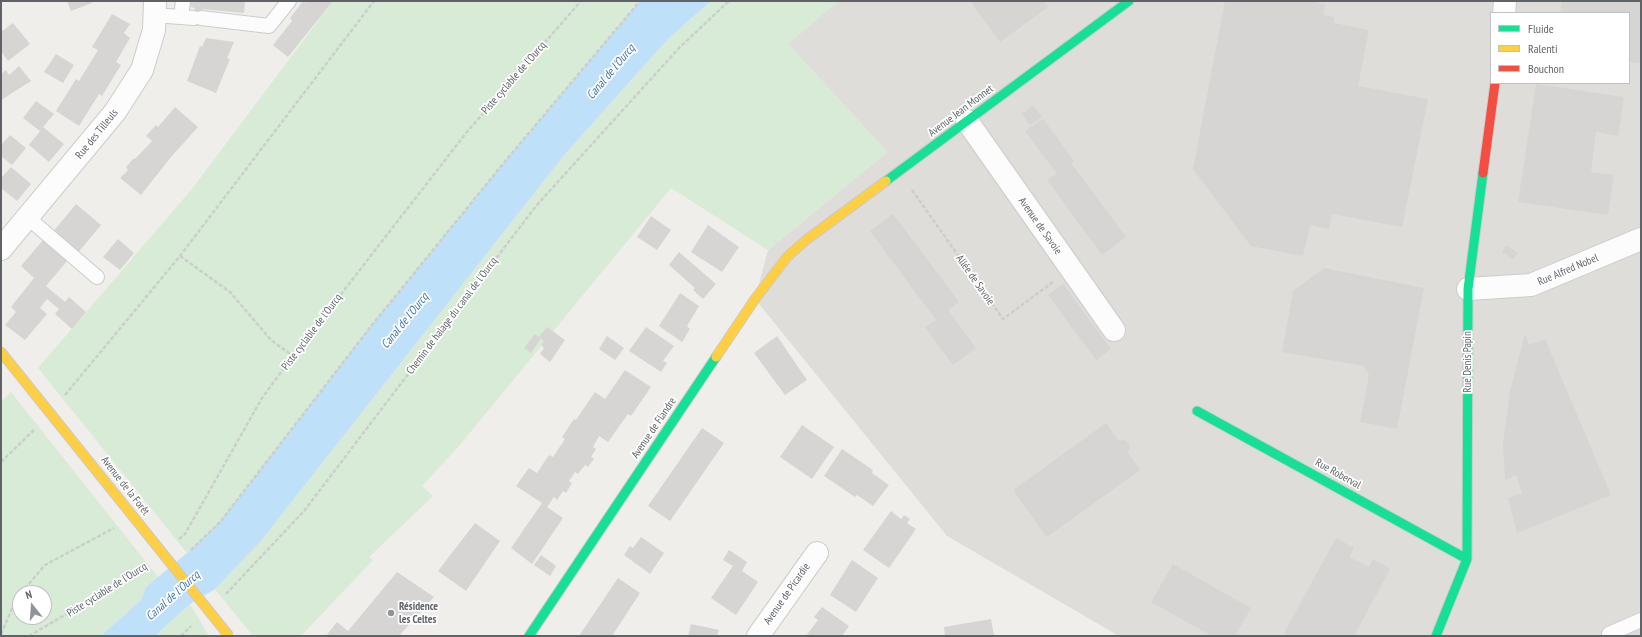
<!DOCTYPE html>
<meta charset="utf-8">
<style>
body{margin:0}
#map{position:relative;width:1642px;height:637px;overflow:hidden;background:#efeeea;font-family:"PT Sans Narrow",sans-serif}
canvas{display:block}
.frame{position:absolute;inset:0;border:2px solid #5f6368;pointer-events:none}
.legend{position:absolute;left:1490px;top:12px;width:140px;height:72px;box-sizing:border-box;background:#fff;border:1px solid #bfc1c3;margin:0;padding:5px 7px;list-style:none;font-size:12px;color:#5f6368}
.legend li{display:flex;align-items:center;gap:8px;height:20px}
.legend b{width:20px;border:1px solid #bfc1c3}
.north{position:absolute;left:12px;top:585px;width:40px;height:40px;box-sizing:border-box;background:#fff;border:1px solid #bfc1c3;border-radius:50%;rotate:343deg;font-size:11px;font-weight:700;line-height:16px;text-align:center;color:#5f6368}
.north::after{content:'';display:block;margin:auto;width:14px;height:18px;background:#919496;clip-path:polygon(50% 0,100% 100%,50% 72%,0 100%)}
</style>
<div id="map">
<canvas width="1642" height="637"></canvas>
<div class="frame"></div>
<ul class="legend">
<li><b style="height:5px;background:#16e098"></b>Fluide</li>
<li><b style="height:5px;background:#ffcf43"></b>Ralenti</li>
<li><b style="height:5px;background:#f24e42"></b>Bouchon</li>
</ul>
<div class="north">N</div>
</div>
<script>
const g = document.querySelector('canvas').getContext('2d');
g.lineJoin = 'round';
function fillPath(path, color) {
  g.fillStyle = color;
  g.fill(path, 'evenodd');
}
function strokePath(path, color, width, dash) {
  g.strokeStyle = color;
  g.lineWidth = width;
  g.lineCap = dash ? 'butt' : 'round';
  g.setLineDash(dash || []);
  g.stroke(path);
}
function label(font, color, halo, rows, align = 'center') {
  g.font = font + ' "PT Sans Narrow",sans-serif';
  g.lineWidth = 3.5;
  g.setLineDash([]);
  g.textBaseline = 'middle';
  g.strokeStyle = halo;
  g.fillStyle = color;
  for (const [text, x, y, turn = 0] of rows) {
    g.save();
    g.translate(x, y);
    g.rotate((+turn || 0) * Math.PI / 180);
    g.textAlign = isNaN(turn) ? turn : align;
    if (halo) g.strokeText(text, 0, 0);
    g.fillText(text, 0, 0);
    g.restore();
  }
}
fillPath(new Path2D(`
 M837,1H1641V636H1119L947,536L755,299L768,250L887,152L788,44ZM1491,13H1629V83H1491Z`), '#dfddda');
fillPath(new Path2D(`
 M333,1H640L502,165L372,325L220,522L187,553L38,368L192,189Z
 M711,1H839L788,44L888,152L768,250L671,188L459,446L422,486L433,496L369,557L373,560L301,636H253L215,589L260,542L565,154L668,39Z
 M11,392L158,577L146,587L141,600L101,636H1V402ZM20,593H44V617H20Z
 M190,604L209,636H155Z`), '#d8ebd6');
fillPath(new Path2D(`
 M640,1H711L668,39L565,154L260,542L215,589L190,604L155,636H101L141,600L146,587L187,553L220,522L372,325L502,165Z`), '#bfe0f9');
fillPath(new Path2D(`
 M67,1H91L92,3L71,11Z
 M191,1H245L244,13L202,9L200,26L193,25L195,8L191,7Z
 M303,1L305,3L306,1H333L288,57L273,45L292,21L290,18Z
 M970,1H1043L1048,7L1000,42Z
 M1225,1H1308L1325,4L1323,15L1334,17V23L1369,30L1358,86L1428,99L1402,227L1332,214L1329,229L1310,225L1303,256L1251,246L1193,169Z
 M1562,1H1641V63L1629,62V13H1560Z
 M112,14L130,24L124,33L130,38L116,62L121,65L102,96L99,94L79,126L56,111L76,79L79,81L98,50L92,47Z
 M13,23L30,44L8,61L1,51V32Z
 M206,38L234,42L227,58L230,59L216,93L187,81L200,46L202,47Z
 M56,54L74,65L63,83L44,72Z
 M19,66L31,81L1,100V74L6,70L9,75Z
 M1536,84L1624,97L1618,136L1596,132L1591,172L1614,175L1608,215L1518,202Z
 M36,101L54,114L43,127L64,144L49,162L29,145L40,131L23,118Z
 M1033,105L1042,117L1030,125L1022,114Z
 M175,107L198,127L171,157L141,195L120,178L128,170L126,167L134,158L135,159L152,141L146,136L156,125L158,127Z
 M1043,119L1074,161L1071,163L1126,237L1102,255L1047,180L1057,174L1025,131Z
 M10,135L26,148L12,165L1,156V145Z
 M11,167L31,184L17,201L1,188V178Z
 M76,204L101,225L76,255L52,233Z
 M893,214L959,302L948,310L976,348L953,365L925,327L936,320L870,231Z
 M651,216L671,230L657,250L637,237Z
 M708,225L739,247L722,272L691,252Z
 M118,239L134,253L120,270L103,257Z
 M43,240L67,261L46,286L65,302L69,297L86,312L72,329L55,314L59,309L47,299L40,308L47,314L25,340L5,325L16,312L11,307L34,278L21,266Z
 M1506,245L1518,253L1513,259L1502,252Z
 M679,252L716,284L703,299L693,290L695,288L669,265Z
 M1324,268L1424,288L1397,429L1360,422L1369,375L1364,366L1282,352L1293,291Z
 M1063,284L1111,349L1096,360L1048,295Z
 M680,293L699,306L687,326L690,329L682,342L659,326Z
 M547,327L565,340L550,362L540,354L544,348L541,345L544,341L541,338L531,353L524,348L535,334L539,337Z
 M646,327L674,346L663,361L667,363L661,372L629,351Z
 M1525,334L1529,345L1545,339L1611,495L1517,533L1508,498L1522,493L1516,475L1505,480L1503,444L1510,391Z
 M607,336L624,348L615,360L599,349Z
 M777,336L807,380L785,395L754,353Z
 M625,370L651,387L631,416L628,414L608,442L599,436L593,447L596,449L591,457L594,459L588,467L585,465L578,474L575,472L569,481L572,483L566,493L563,491L557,500L554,497L547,507L563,518L532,564L511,548L542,503L516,486L529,468L537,473L549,455L553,457L565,439L562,437L574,419L576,420L595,392L605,399Z
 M1106,423L1119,441L1124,440L1128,442L1130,448L1127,452L1140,470L1047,537L1013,490Z
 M802,425L834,447L812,479L780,457Z
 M702,428L724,443L670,521L648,506Z
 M842,449L873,470L872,473L889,485L873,506L857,495L855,497L824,476Z
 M891,511L901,519L904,515L910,519L907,523L916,529L889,568L863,550Z
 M475,523L500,541L466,591L438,571Z
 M641,537L664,553L650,574L624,555L630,546L633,548Z
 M1336,538L1354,548L1349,557L1369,567L1373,559L1390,569L1354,636H1289L1284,633Z
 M729,550L747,562L742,571L758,582L736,615L711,598L733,566L723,560Z
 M541,555L556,566L550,576L534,565Z
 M852,560L878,578L856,612L830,595Z
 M1173,564L1251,608L1235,636H1212L1151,602Z
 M397,572L434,597L399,636H326L337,622L348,631Z
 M618,578L640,593L612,636H579Z
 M822,607L849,626L842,636H806L818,620L814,617Z
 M991,619L994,636H945L944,627Z
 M691,624L719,630L717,636H688Z`), '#d6d5d3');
const lane = new Path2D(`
 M154,15L194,18
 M181,17L183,1
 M201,18L269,26L289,1
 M27,217L97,277
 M1609,634L1641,620`);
const street = new Path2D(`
 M1504,13L1505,1
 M967,121L1114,330
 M1,249L115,112L142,70L154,30L155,1
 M1468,289L1531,285L1641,239
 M758,636L817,553`);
const fast = new Path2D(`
 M886,181L1129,1
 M1197,411L1467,559
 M529,636L716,357
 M1436,636L1467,559L1468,289L1483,173`);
const slow = new Path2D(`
 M1,352L152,540
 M716,357L755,299L787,257L806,240L886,181`);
const jam = new Path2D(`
 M1483,173L1495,83`);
strokePath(lane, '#cbcccc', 16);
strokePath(street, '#cbcccc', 24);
strokePath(fast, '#cacacb', 11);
strokePath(slow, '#cacacb', 11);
strokePath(jam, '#cacacb', 11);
strokePath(new Path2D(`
 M912,190L1003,319L1053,282
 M180,256L230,292L271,340L293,356
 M65,395L180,256L374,1
 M1,462L34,430
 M179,539L185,534L262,398L293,356L466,133L581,1
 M191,550L220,522L372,325L502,165L640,1
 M21,593L45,565L114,528
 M226,594L304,511L536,206L679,48L729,1
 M1,634L17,597L20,594
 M29,636L145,568
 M181,636L191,626`), '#cacfcc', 2.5, [4, 2]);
strokePath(lane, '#fdfcfc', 14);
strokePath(street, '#fdfcfc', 22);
strokePath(fast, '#16e098', 9);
strokePath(slow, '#ffcf43', 9);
strokePath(jam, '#f24e42', 9);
const slowBridge = new Path2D(`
 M152,540L229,636`);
strokePath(slowBridge, '#cacacb', 11, []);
strokePath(slowBridge, '#ffcf43', 9);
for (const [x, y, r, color] of [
 [391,613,4,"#919496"]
]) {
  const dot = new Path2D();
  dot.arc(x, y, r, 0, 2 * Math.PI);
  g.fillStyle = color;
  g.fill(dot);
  strokePath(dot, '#fff', 1.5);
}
label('11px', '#5f6368', '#fff', [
 ["Piste cyclable de l'Ourcq",514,78,-49],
 ["Avenue Jean Monnet",961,111,-37],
 ["Rue des Tilleuls",97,134,-51],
 ["Avenue de Savoie",1040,226,55],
 ["Rue Alfred Nobel",1568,270,-23],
 ["Allée de Savoie",975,280,55],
 ["Chemin de halage du canal de l'Ourcq",452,316,-53],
 ["Piste cyclable de l'Ourcq",312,332,-53],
 ["Rue Denis Papin",1468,362,-90],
 ["Avenue de Flandre",654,428,-56],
 ["Rue Roberval",1338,474,29],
 ["Avenue de la Forêt",125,486,52],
 ["Piste cyclable de l'Ourcq",107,590,-32],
 ["Avenue de Picardie",787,594,-55]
]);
label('bold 11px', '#5f6368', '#fff', [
 ["Résidence",399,607],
 ["les Celtes",399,620]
], 'left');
label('italic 12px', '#4174aa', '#fff', [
 ["Canal de l'Ourcq",611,72,-50],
 ["Canal de l'Ourcq",405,321,-51],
 ["Canal de l'Ourcq",173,596,-42]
]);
</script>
